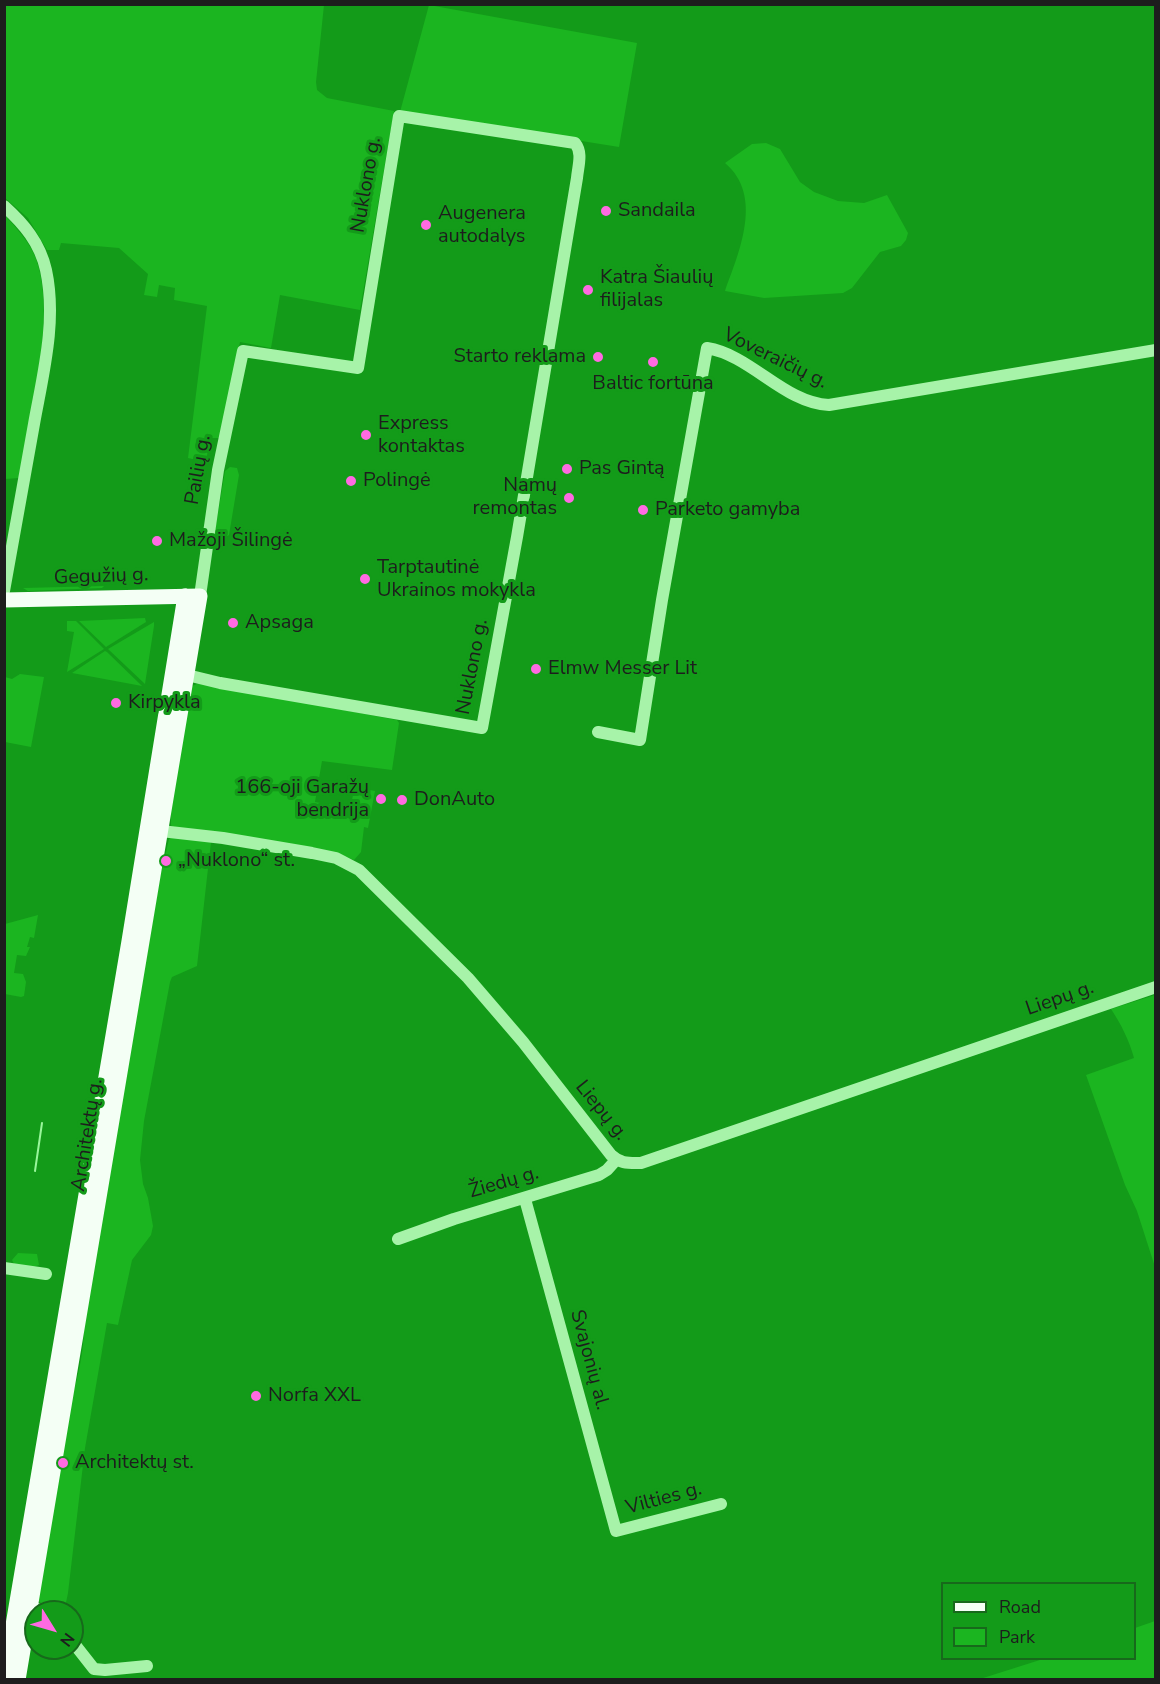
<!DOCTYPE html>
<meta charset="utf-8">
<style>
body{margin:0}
#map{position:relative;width:1160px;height:1684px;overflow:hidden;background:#139b19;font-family:"Nunito Sans",sans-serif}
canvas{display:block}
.frame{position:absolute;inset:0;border:6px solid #1d1d1d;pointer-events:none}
.legend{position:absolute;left:941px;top:1582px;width:195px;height:78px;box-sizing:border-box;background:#139b19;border:2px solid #17691b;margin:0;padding:8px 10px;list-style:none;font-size:18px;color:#1d1d1d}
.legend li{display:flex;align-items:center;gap:12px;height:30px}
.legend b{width:30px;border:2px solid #17691b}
.north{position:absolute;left:24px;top:1600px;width:60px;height:60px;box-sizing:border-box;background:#139b19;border:2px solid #17691b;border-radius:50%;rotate:127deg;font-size:16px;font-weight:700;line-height:24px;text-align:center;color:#1d1d1d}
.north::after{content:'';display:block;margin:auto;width:21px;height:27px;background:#ff6ae2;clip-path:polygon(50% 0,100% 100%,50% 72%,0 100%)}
</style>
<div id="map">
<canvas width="1160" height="1684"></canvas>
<div class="frame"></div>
<ul class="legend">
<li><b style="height:8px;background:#f4fff5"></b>Road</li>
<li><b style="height:16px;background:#1bb520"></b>Park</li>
</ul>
<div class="north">N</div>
</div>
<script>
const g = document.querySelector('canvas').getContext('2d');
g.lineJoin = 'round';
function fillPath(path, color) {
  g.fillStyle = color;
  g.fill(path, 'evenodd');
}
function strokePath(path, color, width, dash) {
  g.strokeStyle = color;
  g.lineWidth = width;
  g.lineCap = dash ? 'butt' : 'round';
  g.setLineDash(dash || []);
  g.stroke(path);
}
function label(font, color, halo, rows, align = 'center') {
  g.font = font + ' "Nunito Sans",sans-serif';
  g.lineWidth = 6;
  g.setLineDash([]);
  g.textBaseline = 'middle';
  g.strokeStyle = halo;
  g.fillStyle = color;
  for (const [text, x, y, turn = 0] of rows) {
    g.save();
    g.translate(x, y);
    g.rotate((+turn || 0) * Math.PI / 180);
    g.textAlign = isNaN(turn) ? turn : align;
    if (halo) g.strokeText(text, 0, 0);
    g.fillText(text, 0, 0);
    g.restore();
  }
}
fillPath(new Path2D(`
 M5,5H324L316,82L317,90L327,98L394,111L360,310L280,295L271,348L240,342L221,438H212L205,462L188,458L207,306L174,300L175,288L159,285L157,297L144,295L148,274L119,248L61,243L59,250H47L28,218L5,198Z
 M429,5L637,43L619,147L400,112Z
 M766,143L780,149L800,182L814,192L838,201L864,203L887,195L908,233L906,240L901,246L880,252L852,288L843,293L764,298L725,291C739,252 764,196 725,163L752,144Z
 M4,214C16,228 30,242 36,259C57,315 30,420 19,478L5,479Z
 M230,467L237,468L239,475L229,535L215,544L213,543L225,471Z
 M104,586L102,588L28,591L23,588Z
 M145,618L146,622L106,647L79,621Z
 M67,621H76L104,649L67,672L74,632L67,631Z
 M154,622V626L145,684L108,649Z
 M105,651L107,652L142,686L72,673Z
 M20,674L44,677L31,747L5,742V677L12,679Z
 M199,683L397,720L399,723L392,770L322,761L315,802L350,808L355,787L375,791L368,828L364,827L361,852L354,860L344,856L173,828L171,825V803L190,687Z
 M174,836L211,842L197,966L172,977L170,982L144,1121L140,1160L143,1184L148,1198L153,1226L151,1235L132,1260L118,1325L107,1323L85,1448L68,1593L64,1612C56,1612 42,1606 37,1599L72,1397C79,1373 84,1350 84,1325L160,877L169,839Z
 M38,915L34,938L30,937L27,947H30L26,956L17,955L14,973L23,974L26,982L24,996L21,997L5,994V924Z
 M1155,995V1267L1137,1211L1125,1185L1086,1075L1134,1058C1129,1040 1121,1024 1111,1009Z
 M18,1253L37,1254L39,1265L34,1267L14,1264L12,1260Z
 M1155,1621V1679H980L1043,1659L1134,1658L1135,1628Z`), '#1bb520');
strokePath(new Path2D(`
 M35,1171L42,1123`), '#99f69b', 2);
strokePath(new Path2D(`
 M4,206C24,224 40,243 46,270C57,321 43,374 34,424C24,480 14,535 4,591
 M187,675L220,683L482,728L517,537L577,178C578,166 583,153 575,143L399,116L358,368L243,351L218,470L200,596
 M598,732L640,740L662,600L707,348C751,355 784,403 829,405L1156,350
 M161,831L223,838L312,853L336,858L359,870L468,978L523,1042L611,1155C621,1164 628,1163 641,1163L1156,987
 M525,1199L616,1531L721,1504
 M398,1239L454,1219L599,1175L607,1170L616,1160
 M4,1268L46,1274
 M30,1607L47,1612
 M72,1641L94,1669L105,1670L147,1666`), '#a7f3a9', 12);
strokePath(new Path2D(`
 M4,600L200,596L18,1680
 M4,1678L129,941L185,596`), '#f4fff5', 15);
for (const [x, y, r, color] of [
 [606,211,6,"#ff6ae2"],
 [426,225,6,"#ff6ae2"],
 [588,290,6,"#ff6ae2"],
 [598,357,6,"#ff6ae2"],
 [653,362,6,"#ff6ae2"],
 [366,435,6,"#ff6ae2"],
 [567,469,6,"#ff6ae2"],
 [351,481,6,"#ff6ae2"],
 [569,498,6,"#ff6ae2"],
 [643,510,6,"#ff6ae2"],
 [157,541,6,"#ff6ae2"],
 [365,579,6,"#ff6ae2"],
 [233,623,6,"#ff6ae2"],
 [536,669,6,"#ff6ae2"],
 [116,703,6,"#ff6ae2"],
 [381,799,6,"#ff6ae2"],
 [402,800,6,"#ff6ae2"],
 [166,861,6,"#ff6ae2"],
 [256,1396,6,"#ff6ae2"],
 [63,1463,6,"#ff6ae2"]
]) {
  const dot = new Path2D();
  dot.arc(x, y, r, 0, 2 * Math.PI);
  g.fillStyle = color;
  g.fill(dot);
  strokePath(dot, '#139b19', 2);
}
label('20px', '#1d1d1d', '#139b19', [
 ["Nuklono g.",367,185,-80],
 ["Voveraičių g.",775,359,26],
 ["Pailių g.",199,470,-80],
 ["Gegužių g.",101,577,-2],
 ["Nuklono g.",473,667,-79],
 ["Liepų g.",1060,999,-19],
 ["Liepų g.",601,1111,51],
 ["Architektų g.",88,1135,-81],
 ["Žiedų g.",504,1183,-16],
 ["Svajonių al.",589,1360,75],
 ["Vilties g.",664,1499,-15]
]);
label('20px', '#1d1d1d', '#139b19', [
 ["Sandaila",618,211],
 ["Augenera",438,214],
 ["autodalys",438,237],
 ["Katra Šiaulių",600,278],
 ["filijalas",600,301],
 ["Starto reklama",586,357,"right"],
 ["Baltic fortūna",653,384,"center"],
 ["Express",378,424],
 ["kontaktas",378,447],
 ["Pas Gintą",579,469],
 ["Polingė",363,481],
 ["Namų",557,486,"right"],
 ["remontas",557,509,"right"],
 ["Parketo gamyba",655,510],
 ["Mažoji Šilingė",169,541],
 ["Tarptautinė",377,568],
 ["Ukrainos mokykla",377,591],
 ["Apsaga",245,623],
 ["Elmw Messer Lit",548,669],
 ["Kirpykla",128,703],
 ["166-oji Garažų",369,788,"right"],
 ["bendrija",369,811,"right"],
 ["DonAuto",414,800],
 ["„Nuklono“ st.",178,861],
 ["Norfa XXL",268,1396],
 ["Architektų st.",75,1463]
], 'left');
</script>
